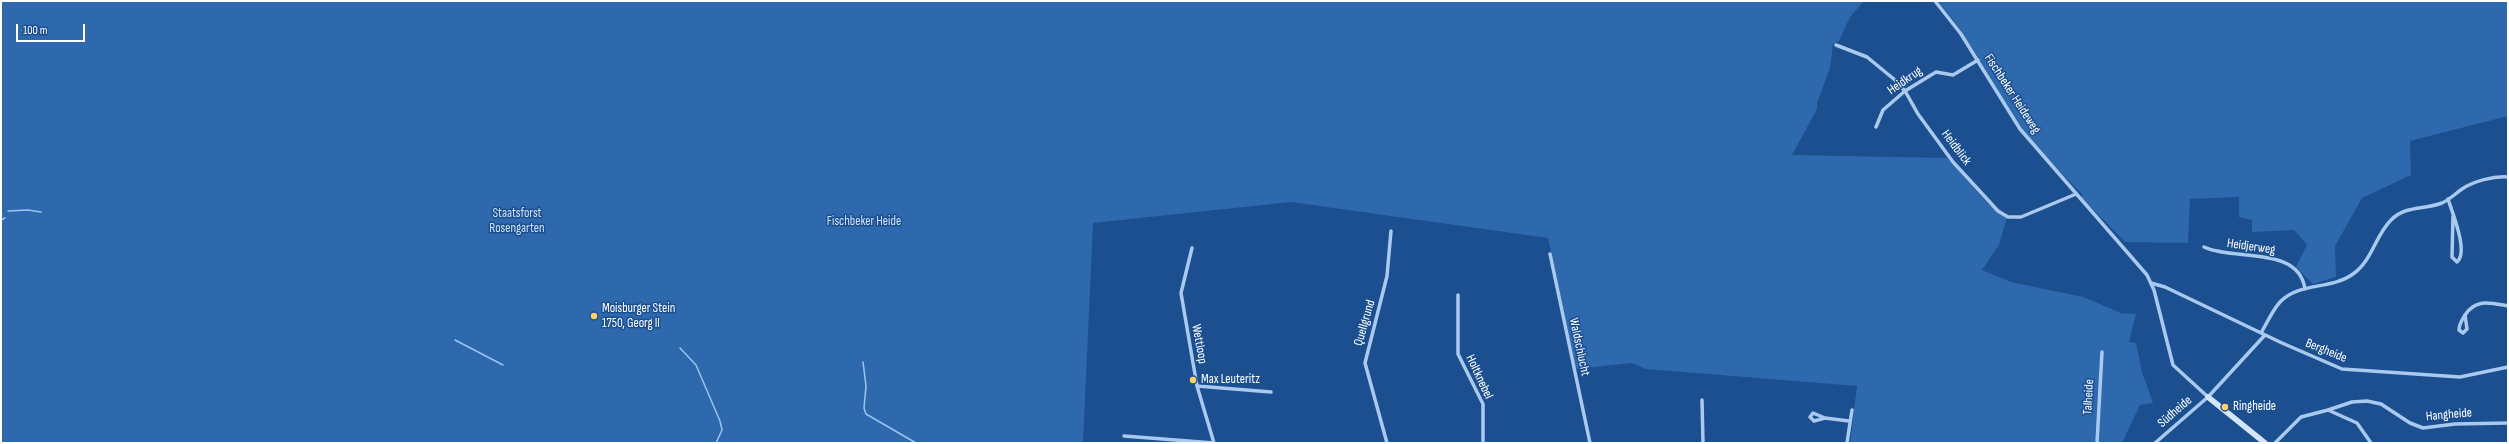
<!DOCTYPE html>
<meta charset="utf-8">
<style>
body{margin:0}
#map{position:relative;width:2509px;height:444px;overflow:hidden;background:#1b4f8f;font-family:"Sofia Sans Condensed",sans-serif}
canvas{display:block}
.frame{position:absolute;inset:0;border:2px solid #fff;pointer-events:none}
.scale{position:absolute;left:16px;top:24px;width:69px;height:18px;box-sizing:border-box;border:2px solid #fff;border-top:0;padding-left:5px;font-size:12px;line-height:14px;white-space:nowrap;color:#fff;-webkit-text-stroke:3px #1b4f8f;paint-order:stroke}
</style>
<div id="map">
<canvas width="2509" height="444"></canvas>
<div class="frame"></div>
<div class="scale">100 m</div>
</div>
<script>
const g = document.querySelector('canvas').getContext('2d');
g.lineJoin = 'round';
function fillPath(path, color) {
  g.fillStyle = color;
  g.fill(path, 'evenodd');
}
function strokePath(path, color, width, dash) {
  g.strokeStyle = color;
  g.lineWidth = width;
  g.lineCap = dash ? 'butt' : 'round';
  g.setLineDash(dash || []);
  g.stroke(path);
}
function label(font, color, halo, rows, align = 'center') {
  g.font = font + ' "Sofia Sans Condensed",sans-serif';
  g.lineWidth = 3;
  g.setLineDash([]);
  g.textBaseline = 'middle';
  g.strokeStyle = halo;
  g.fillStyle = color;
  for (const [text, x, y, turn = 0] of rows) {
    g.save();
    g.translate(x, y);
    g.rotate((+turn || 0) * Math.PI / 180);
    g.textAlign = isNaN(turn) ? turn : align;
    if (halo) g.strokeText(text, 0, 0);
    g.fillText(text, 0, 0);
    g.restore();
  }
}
fillPath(new Path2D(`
 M1,1H1864L1850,17L1839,41L1833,44L1830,68L1817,103V109L1792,155L1947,158L1988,204L2007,217L1999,245L1982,270L2011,282L2083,297L2121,313L2136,314L2129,342L2136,343L2142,372L2153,403L2140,405L2122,443H1850L1857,386L1646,369L1632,363L1576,369L1548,238L1291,202L1093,223L1083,443H1Z
 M1938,1H2508V116L2410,141L2411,175L2362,198L2335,246L2336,277L2313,284L2296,267L2307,245L2294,230L2252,232V220L2239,217V197L2190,199L2188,243L2125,242L2082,198V194C2063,174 2035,149 2020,126C1993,84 1971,40 1938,1Z`), '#2e69ad');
strokePath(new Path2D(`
 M8,211L28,210L41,212
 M1,220L5,218
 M455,340L503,365
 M680,348L696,365L720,421L722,430L716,443
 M863,362L866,386L864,408L866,414L916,443`), '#9cc4f0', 1.5);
strokePath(new Path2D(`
 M1935,1L1961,34L2020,129L2147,275L2154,290L2173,365L2208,397
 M1836,45L1867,57L1895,80L1905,91L1918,114L1953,162L1998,211L2008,217H2021L2076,194
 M1876,127L1883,110L1905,91L1936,72L1953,75L1978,60
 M2448,199C2452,212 2469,252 2457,262L2452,257L2453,216
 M2204,247C2233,261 2299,245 2305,289
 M1192,248L1181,293L1197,386L1214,443
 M1550,254L1590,443
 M2151,283L2165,287L2282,343L2342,369L2460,377L2508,367
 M1458,295V354L1483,404V443
 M2465,315L2467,329L2463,333L2459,330C2459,324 2462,320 2465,315C2476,298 2491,303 2508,306
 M2261,333C2267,323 2272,311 2280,302C2299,282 2331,290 2353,274C2372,261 2375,236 2391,220C2406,205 2424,210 2442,203C2449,200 2455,194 2462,189C2474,181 2493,176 2508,177
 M1197,386L1271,392
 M1702,400L1703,443
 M2328,410L2352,402L2367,401L2381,404L2410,423L2423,428L2455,424L2508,423
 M1825,418L1813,413L1810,417L1814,421L1825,418L1849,421
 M1124,436L1214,443
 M1387,443L1365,363L1387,276L1391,231
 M1847,443L1852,410
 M2097,443L2102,352
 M2155,443L2208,397L2265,335
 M2275,443L2301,417L2328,410L2357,423L2371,443`), '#a9c9ee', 3.5);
strokePath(new Path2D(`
 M2208,397L2265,443`), '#d6e6fa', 5.5);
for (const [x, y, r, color] of [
 [594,316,4,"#ffd166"],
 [1193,380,4,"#ffd166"],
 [2225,407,4,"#ffd166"]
]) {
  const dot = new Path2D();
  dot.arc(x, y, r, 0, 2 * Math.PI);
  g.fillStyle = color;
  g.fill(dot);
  strokePath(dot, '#1b4f8f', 1.5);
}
label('13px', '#fff', '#1b4f8f', [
 ["Heidkrug",1905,81,-35],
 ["Fischbeker Heideweg",2012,94,57],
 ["Heidblick",1956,148,53],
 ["Heidjerweg",2251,247,8],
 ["Quellgrund",1365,323,-74],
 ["Wettloop",1199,344,80],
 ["Waldschlucht",1579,347,78],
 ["Bergheide",2326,351,22],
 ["Holtknebel",1479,377,65],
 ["Talheide",2089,397,-87],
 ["Südheide",2175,412,-41],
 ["Hangheide",2449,415,-5]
]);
label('13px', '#cfe3fa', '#1b4f8f', [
 ["Staatsforst",517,214],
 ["Rosengarten",517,229],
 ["Fischbeker Heide",864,222]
]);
label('13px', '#fff', '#1b4f8f', [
 ["Moisburger Stein",602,309],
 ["1750, Georg II",602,324],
 ["Max Leuteritz",1201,380],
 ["Ringheide",2233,407]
], 'left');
</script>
